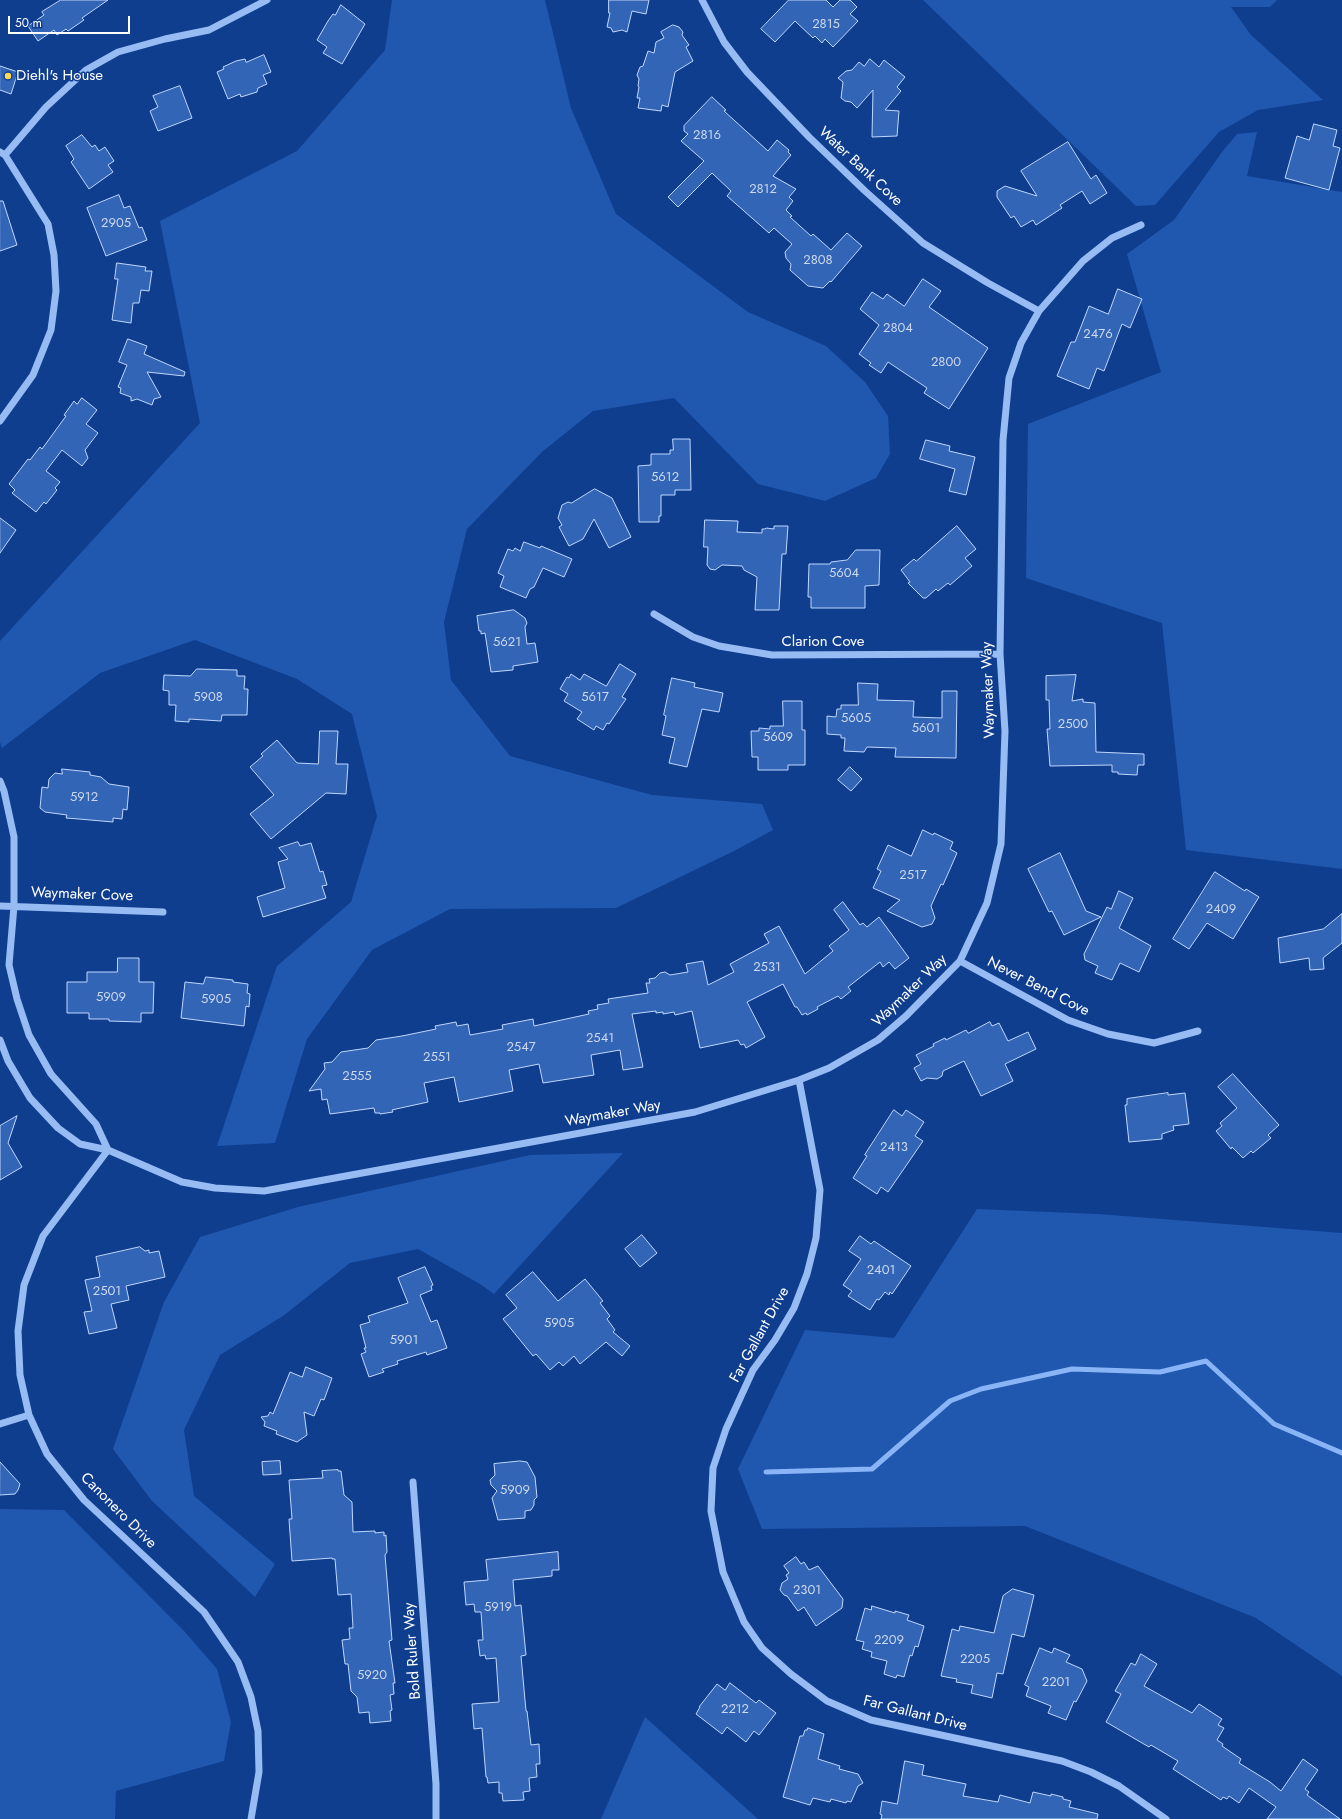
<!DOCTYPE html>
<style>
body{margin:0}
#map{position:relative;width:1342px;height:1819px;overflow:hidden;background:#0f3e8f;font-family:Jost,sans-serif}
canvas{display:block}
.scale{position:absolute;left:8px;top:16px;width:122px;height:18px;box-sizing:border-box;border:2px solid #fff;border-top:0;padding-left:5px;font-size:12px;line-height:14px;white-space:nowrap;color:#fff;-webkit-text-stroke:3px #0f3e8f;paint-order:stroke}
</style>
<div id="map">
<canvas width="1342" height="1819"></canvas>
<div class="scale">50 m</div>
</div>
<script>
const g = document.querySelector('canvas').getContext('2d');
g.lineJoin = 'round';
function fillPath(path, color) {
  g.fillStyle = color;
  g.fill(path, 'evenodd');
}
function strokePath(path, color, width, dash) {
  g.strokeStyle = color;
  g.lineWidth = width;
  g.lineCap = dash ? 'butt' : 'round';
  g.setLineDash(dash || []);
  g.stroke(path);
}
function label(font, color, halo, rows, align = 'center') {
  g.font = font + ' Jost,sans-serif';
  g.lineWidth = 3;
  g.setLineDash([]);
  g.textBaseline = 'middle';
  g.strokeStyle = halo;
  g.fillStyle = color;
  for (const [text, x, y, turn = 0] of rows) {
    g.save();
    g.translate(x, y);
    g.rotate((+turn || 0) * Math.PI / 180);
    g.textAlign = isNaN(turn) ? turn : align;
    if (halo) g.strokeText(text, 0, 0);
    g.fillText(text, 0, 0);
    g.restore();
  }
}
fillPath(new Path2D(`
 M392,0H545L571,108L616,214L748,312L826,346L865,382L888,416L890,454L876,478L825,501L758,484L674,398L593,411L542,452L467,529L444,622L451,680L510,756L652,795L762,804L773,830L734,851L616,908L450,909L372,950L307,1039L275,1143L217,1146L277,966L351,902L377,816L352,714L297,679L195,640L100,673L2,748L0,742V641L200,423L160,221L297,151L385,50Z
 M923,0H1277L1270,7H1231L1251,35L1323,100L1258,110L1219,132L1155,205L1136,206Z
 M1257,132L1247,176L1342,192V869L1186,850L1162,623L1026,578L1028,424L1161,372L1127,254L1174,220L1222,152L1237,134Z
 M623,1153L494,1294L480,1284L418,1249L350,1263L283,1316L220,1355L184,1430L194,1496L275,1564L255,1597L152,1501L113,1449L164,1302L200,1237L298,1207L530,1155Z
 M977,1209L1098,1214L1342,1233V1676L1256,1618L1025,1526L762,1529L738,1469L805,1330L894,1338Z
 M0,1509L64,1510L185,1632L217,1669L231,1722L224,1761L116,1791L115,1819H0Z
 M645,1717L758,1819H601Z`), '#2057af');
strokePath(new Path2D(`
 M766,1472L872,1469L950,1401L981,1389L1072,1369L1160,1372L1206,1361L1274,1424L1342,1453`), '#89b5f7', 5);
const building = new Path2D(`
 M61,0H108L82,18L84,20L68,31L66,29L57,35L54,30L38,41L28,26L44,15L42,12Z
 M609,0H649L646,14L632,11L627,32L622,30L613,32L611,28L607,27L610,13H609Z
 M789,0H826L833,7L840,0H850L857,7L850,14L858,21L833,47L825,39L822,43L815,36L813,38L795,21L775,42L761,29Z
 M341,5L365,24L342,64L323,53L327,47L317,40L328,21L333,14L335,15Z
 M673,25L679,27L683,32L682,35L689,45L686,47L693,61L675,72L668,107L662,105L661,111L638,108L640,98H637L639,87L638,86L639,79L637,75L640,67L643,66L648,51L654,53L656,42L664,38L661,32Z
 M264,55L271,72L263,75L267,84L258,88L257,92L241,97L240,94L228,99L217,72L224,69L223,67L236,61L245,59L246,62Z
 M870,59L879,67L884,60L905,77L897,87L901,91L885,110L899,111L897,136L872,137L873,90L857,108L851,102L845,101L841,98L843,82L838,78L846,71L852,70L859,62L864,66Z
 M0,66L18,72L11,94L0,90Z
 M180,86L192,118L158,131L150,111L158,107L153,96Z
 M712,97L726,110L724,111L768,151L777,140L789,150L788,152L791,155L773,176L796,189L789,197L793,201L786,210L792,216L790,217L811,236L813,234L831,250L847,233L862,246L831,282L830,281L823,288L808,286L790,270L791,264L786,258L785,252L792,244L774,228L769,233L727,196L731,191L712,173L678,207L668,197L704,161L681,141L688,134L684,131V126Z
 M1314,124L1337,130L1333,146L1340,148L1329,190L1285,178L1297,136L1309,140Z
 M82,135L92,147L95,145L99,151L105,147L114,161L108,165L113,172L89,189L71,162L74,159L66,146Z
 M1068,142L1091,179L1096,175L1107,193L1090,204L1082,191L1060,205L1062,208L1036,225L1033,220L1021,227L1014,216L1011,218L997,197V191L1005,186L1037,196L1021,171Z
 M119,195L124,208L130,206L139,228L142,227L147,240L106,256L87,208Z
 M0,201H3L17,245L0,251Z
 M117,263L146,267L145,271H152L149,291L141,290L139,303H133L131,323L112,320L118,279H115Z
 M923,279L941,291L929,307L988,348L949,409L924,393L927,388L888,362L881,373L869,365L871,363L859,354L879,325L860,309L872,292L883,299L887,294L904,306Z
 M1118,289L1142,299L1130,328L1122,324L1104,371L1097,368L1089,389L1057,376L1071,342H1075L1089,306L1108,314Z
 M128,339L147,346L144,354L185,372L184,376L147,372L161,397L154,399L152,405L137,399L131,401V397L120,393L121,388L118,387L127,365L119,362Z
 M82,398L97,410L86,424L98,433L85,450L88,458L82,466L62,450L46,471L60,482L55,488L57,490L46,504L44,502L36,512L12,493L15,490L9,484L28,459L30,460L40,447L42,449L66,416L64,415L74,401L77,404Z
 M673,439H690L691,490H675V495H661V516H659V522H639L638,466L651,465V454H670V450H673Z
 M926,440L950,446L949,451L975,457L966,495L949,491L955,469L920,459Z
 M595,489L612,498L631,537L609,548L594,519L583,539L569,546L559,527L562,525L558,518L562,505L568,502L571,503Z
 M0,518L16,530L0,553Z
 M705,520L738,521L737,532L762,533V529H765L766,528L774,529V526H788L786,554H782L779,610H755L757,577L744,570L742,566L722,565L715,570L710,569L707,565L708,547H704Z
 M957,526L976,549L965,558L972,566L950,585L948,583L938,591L936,589L926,598H923L908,583L910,582L901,570L914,559L916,561Z
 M524,542L540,548L541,546L572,559L564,577L543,568L534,587L530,589L526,598L500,587L504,576L498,573L508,549L513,551L515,548L520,551Z
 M856,550H880L879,585L865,586V608H811V597H808L809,564H830L831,562L847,560Z
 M514,610L525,618L527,623L525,627L527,644L535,643L538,662L513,666V670L491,672L485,633L481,634V631H479L477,616Z
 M620,664L636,674L622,697L626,699L609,724L607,723L603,730L596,726L594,730L577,719L582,712L564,701L568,694L560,689L567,677L569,678L571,674L580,680L584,674L606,686Z
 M197,669L237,670V676H245L244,689H248L247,715H222L221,721L189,719V722L175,721L176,705H169V691L163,690L164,675L190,676Z
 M1076,675L1072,701L1083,699V702L1095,703L1096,752L1144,754V765H1138L1137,775L1118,774V772H1112V765L1050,766L1047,729H1050L1049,700H1046V676Z
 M672,678L695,683L694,687L723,693L719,712L702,709L687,767L669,763L675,738L662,735L666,716L664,715Z
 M858,683L878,684L877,700L914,701L913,717L942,718V691H957L956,758L895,757L896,748L867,747L864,752L844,751L845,738H841V735L827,734V716L836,717L837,709H841V705H858Z
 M783,701H802V730H805V765H788V770H758V757H752L751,731H759V728L770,729V726H783Z
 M320,731H338L336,764H348L346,794L326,793L271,839L250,814L274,795L250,767L263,756L261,754L277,740L297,763L318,764Z
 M850,767L862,779L851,791L838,780Z
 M62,769L90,772V775L101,777L109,784L129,787L127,810L123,809L122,819L113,818V822L79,819L66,818L67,815L45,812L40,808L42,787L48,788L49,779L55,773L62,774Z
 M923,830L933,835L934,833L953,842L950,849L957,853L943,885L941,884L931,906L935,918L932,924L922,927L887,911L900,900L873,888L881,871L877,869L888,845L911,856Z
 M298,842L300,846L311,843L320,872L323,871L327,885L322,886L326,898L263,917L257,897L285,888L278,862L288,859L279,848Z
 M1060,853L1086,911L1101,917L1064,935L1052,911L1049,912L1028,869Z
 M1215,872L1245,891L1246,889L1259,897L1233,939L1207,923L1189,949L1173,939Z
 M1119,891L1133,898L1119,928L1151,946L1139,972L1120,963L1112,980L1095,973L1098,966L1085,960L1084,954L1107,907L1111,909Z
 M843,902L860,925L863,923L867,927L879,917L909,958L895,969L889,962L883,967L880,962L848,987L851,991L841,999L838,996L817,1007L818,1009L807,1015L806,1013L802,1015L797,1007H795L783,984L747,1002L765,1037L746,1048L744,1044L741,1045L738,1040L700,1048L692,1011L675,1015L674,1012L663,1014V1012L656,1013V1011L632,1014L643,1067L623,1070L620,1050L591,1055L594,1075L543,1083L539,1064L509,1070L513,1091L459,1102L454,1077L424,1083L428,1102L396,1109L392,1110L393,1112L380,1114V1113H375L374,1108L330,1114L327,1099L322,1100L321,1089L309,1091L325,1069L324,1063L332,1062L341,1052L368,1048L376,1040L402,1036L436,1029L435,1026L456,1022L457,1026L468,1024L470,1035L503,1029L502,1025L533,1019L534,1026L589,1014L588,1011L598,1009L597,1005L609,1003L608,999L648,993L646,983H650L649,979L655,978L660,973L665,972L670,975L688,972L686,964L703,961L708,985L734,972L730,964L769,943L764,934L779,926L805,974L833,951L829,946L849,930L834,910Z
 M1342,914V943L1323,958L1324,969L1310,970L1309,958L1280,963L1278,938L1323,929Z
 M118,958H139V982H154L153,1013H141V1022L109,1021V1019H89V1013H67V982H87V972H117Z
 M206,977L233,980V982L248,984L247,993L250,994L249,1007L246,1006L244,1026L181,1018L185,982L203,984Z
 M990,1022L992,1026L999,1023L1008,1041L1028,1032L1036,1049L1005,1064L1013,1081L981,1096L964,1061L943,1071L942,1076L937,1079L927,1078L921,1081L914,1068L921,1064L916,1055L934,1046L933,1044L945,1038L946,1040L966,1030L968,1033Z
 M1233,1074L1279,1125L1268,1135L1271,1138L1253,1153L1251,1151L1243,1158L1232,1147L1231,1149L1216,1131L1222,1126L1220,1123L1237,1108L1218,1087Z
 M1168,1093V1095L1185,1093L1189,1124L1173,1126L1174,1130L1162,1134V1139L1129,1142L1125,1105H1127V1099Z
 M894,1110L902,1116L906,1110L924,1122L915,1136L923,1141L888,1192L881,1187L877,1194L853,1178L867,1156L865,1155Z
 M17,1116L8,1143L22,1167L0,1180V1126Z
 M642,1235L657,1253L640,1267L625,1249Z
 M860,1236L871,1244L874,1241L911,1266L892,1294L890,1292L889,1295L885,1292L879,1300L877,1299L870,1310L848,1296L852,1291L843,1285L861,1259L849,1251Z
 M140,1247L145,1251L149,1250V1253L159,1251L165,1277L126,1286L129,1300L111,1304L117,1328L89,1334L84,1312L92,1311L85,1280L100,1277L96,1257Z
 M425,1267L433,1285L431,1286L432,1290L420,1295L431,1322L437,1320L447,1348L427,1355L426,1352L397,1361L398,1364L382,1369L384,1372L369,1377L361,1354L366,1352L364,1348H366L360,1325L370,1322L368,1316L408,1303L398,1278Z
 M533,1272L558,1301L585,1279L603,1301L600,1303L610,1316L607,1319L615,1330L613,1332L630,1346L622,1356L606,1342L580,1364L574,1356L563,1366L559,1362L550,1370L536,1354L533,1356L503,1319L517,1308L506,1295Z
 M306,1367L332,1378L324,1400L321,1399L314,1416L304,1412L307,1435L297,1442L276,1434L277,1431L264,1426L265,1422L261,1417L268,1416L270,1412L273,1414L290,1372L302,1377Z
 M280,1461L281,1474L263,1475L262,1462Z
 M520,1461L527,1462L535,1477L537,1497L534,1500V1505L531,1510L525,1511V1518L498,1520L492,1498L497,1491L491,1485L490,1480L495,1475L494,1464Z
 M0,1462L20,1484L18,1490L15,1494L0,1495Z
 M338,1470V1471H341L344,1495L352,1502L353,1532L375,1531V1533L384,1532V1536L386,1535L387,1552L385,1555L392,1640L389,1641L395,1683H393L394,1694L390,1695L392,1710L390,1711L391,1721L370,1723L369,1712L359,1713L357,1697L351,1691L348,1664H345L342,1640L350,1639L349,1628H353L351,1594L338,1595L335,1559H332V1558L292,1561L289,1519H292L289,1480L323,1478L322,1471Z
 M558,1552L559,1570H552V1576L513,1580L515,1606L521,1605L526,1655L521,1656L526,1711H527L531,1745L539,1744L540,1764H536L537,1777L529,1778L530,1791L523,1792L524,1800L503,1801L502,1793H499V1782L488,1783L487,1777H486L482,1728L474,1729L472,1704L499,1702L496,1658L486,1659L485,1655L480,1656L478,1640H483L481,1612H475L474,1604L466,1605L464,1582L488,1580L486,1560Z
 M796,1557L801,1564L804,1562L809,1570L818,1566L843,1599L842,1608L816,1626L804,1607L798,1611L787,1596L784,1595L780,1590L782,1583L788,1579L786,1575L789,1573L784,1566Z
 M1013,1589L1034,1595L1024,1637L1012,1634L1003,1674L997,1673L992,1698L971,1693L973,1685L956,1682L957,1679L941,1676L952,1629L959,1631L960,1626L994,1633L1003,1596Z
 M872,1606L895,1613V1611L909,1615L907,1620L924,1626L918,1647L915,1646L912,1656L910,1655L904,1677L897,1675L896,1678L884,1674L887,1661L871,1657L872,1652L862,1649L864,1642L856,1640L865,1608L871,1610Z
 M1040,1648L1052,1653L1054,1648L1070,1655L1066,1662L1082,1669L1087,1681L1076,1702L1074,1701L1066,1720L1048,1713L1051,1706L1026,1696L1029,1687L1025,1685Z
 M1141,1654L1157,1664L1144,1686L1192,1713L1199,1704L1222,1719L1218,1725L1224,1728L1217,1740L1223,1744L1222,1746L1241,1759L1239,1763L1270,1782L1281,1791L1303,1759L1318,1770L1305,1789L1309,1792L1307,1795L1340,1819H1267L1276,1807L1249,1788L1239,1803L1229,1796L1227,1799L1223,1797L1221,1800L1173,1769L1178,1761L1151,1745L1149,1747L1106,1722L1121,1694L1115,1691L1131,1663L1135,1665Z
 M730,1683L756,1703L759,1700L776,1713L759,1735L754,1731L746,1742L727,1727L722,1734L696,1714L700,1707H699L717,1684L725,1690Z
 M808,1728L824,1734L818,1759L840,1766L839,1769L858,1774L863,1783L858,1786L851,1802L847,1801L846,1803L831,1799L830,1802L813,1798L810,1805L783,1797L800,1736H803L805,1730H807Z
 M905,1761L924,1765L922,1775L966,1784L963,1796L998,1802L1000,1795L1030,1803L1033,1792L1051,1796V1794L1063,1797V1799L1071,1801L1069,1807L1098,1814L1097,1819H881L882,1815L880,1814L882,1801L897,1804Z`);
fillPath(building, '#3365b7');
strokePath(building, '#bfd7fe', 1);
strokePath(new Path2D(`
 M702,0L724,42L747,72L809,137L865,191L923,243L988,283L1039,311
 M0,152L5,155L48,224L54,255L56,291L51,330L33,375L0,421
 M5,155L46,107L86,70L118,52L165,39L209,30L267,0
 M654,614L693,637L719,646L772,655L1000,654
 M0,781L4,791L14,837V906L9,965L17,999L29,1035L51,1074L96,1124L108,1150
 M0,906L163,912
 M960,961L1068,1020L1108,1034L1154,1043L1198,1031
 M0,1040L8,1061L30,1098L58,1128L80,1144L108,1150L182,1182L215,1188L264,1191L695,1112L799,1080L829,1068L878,1040L906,1016L960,961L987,903L1001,844L1005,731L1000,654L1003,440L1009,378L1021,343L1039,311L1083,261L1112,238L1141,225
 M799,1080L820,1190L816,1238L807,1274L794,1308L775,1340L753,1370L726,1429L713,1468L711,1511L723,1572L744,1622L762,1648L791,1674L827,1701L871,1720L1062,1761L1091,1772L1119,1786L1166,1819
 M108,1150L43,1236L24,1285L18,1331L20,1375L29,1415L47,1454L84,1500L204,1612L238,1662L251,1697L258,1731L259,1772L251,1819
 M0,1424L29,1415
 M413,1482L436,1784V1819`), '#97bbf3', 7);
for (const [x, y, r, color] of [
 [8,76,4,"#ffda5a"]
]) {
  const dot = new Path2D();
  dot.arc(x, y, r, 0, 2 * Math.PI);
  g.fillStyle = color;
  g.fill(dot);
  strokePath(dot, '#0f3e8f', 1.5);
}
label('13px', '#ccd8ed', null, [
 ["2815",826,25],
 ["2816",707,136],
 ["2812",763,190],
 ["2905",116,224],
 ["2808",818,261],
 ["2804",898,329],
 ["2476",1098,335],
 ["2800",946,363],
 ["5612",665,478],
 ["5604",844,574],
 ["5621",507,643],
 ["5908",208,698],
 ["5617",595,698],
 ["5605",856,719],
 ["2500",1073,725],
 ["5601",926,729],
 ["5609",778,738],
 ["5912",84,798],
 ["2517",913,876],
 ["2409",1221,910],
 ["2531",767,968],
 ["5909",111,998],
 ["5905",216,1000],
 ["2541",600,1039],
 ["2547",521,1048],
 ["2551",437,1058],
 ["2555",357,1077],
 ["2413",894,1148],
 ["2401",881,1271],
 ["2501",107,1292],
 ["5905",559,1324],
 ["5901",404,1341],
 ["5909",515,1491],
 ["2301",807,1591],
 ["5919",498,1608],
 ["2209",889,1641],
 ["2205",975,1660],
 ["5920",372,1676],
 ["2201",1056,1683],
 ["2212",735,1710]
]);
label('15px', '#fff', '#0f3e8f', [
 ["Diehl's House",16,76]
], 'left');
label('15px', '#fff', '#0f3e8f', [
 ["Water Bank Cove",860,167,43],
 ["Clarion Cove",823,642],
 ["Waymaker Way",989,690,-92],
 ["Waymaker Cove",82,895,2],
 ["Never Bend Cove",1038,987,27],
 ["Waymaker Way",910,991,-44],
 ["Waymaker Way",613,1114,-10],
 ["Far Gallant Drive",760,1335,-61],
 ["Canonero Drive",118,1511,45],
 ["Bold Ruler Way",413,1651,-94],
 ["Far Gallant Drive",915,1714,14]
]);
</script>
